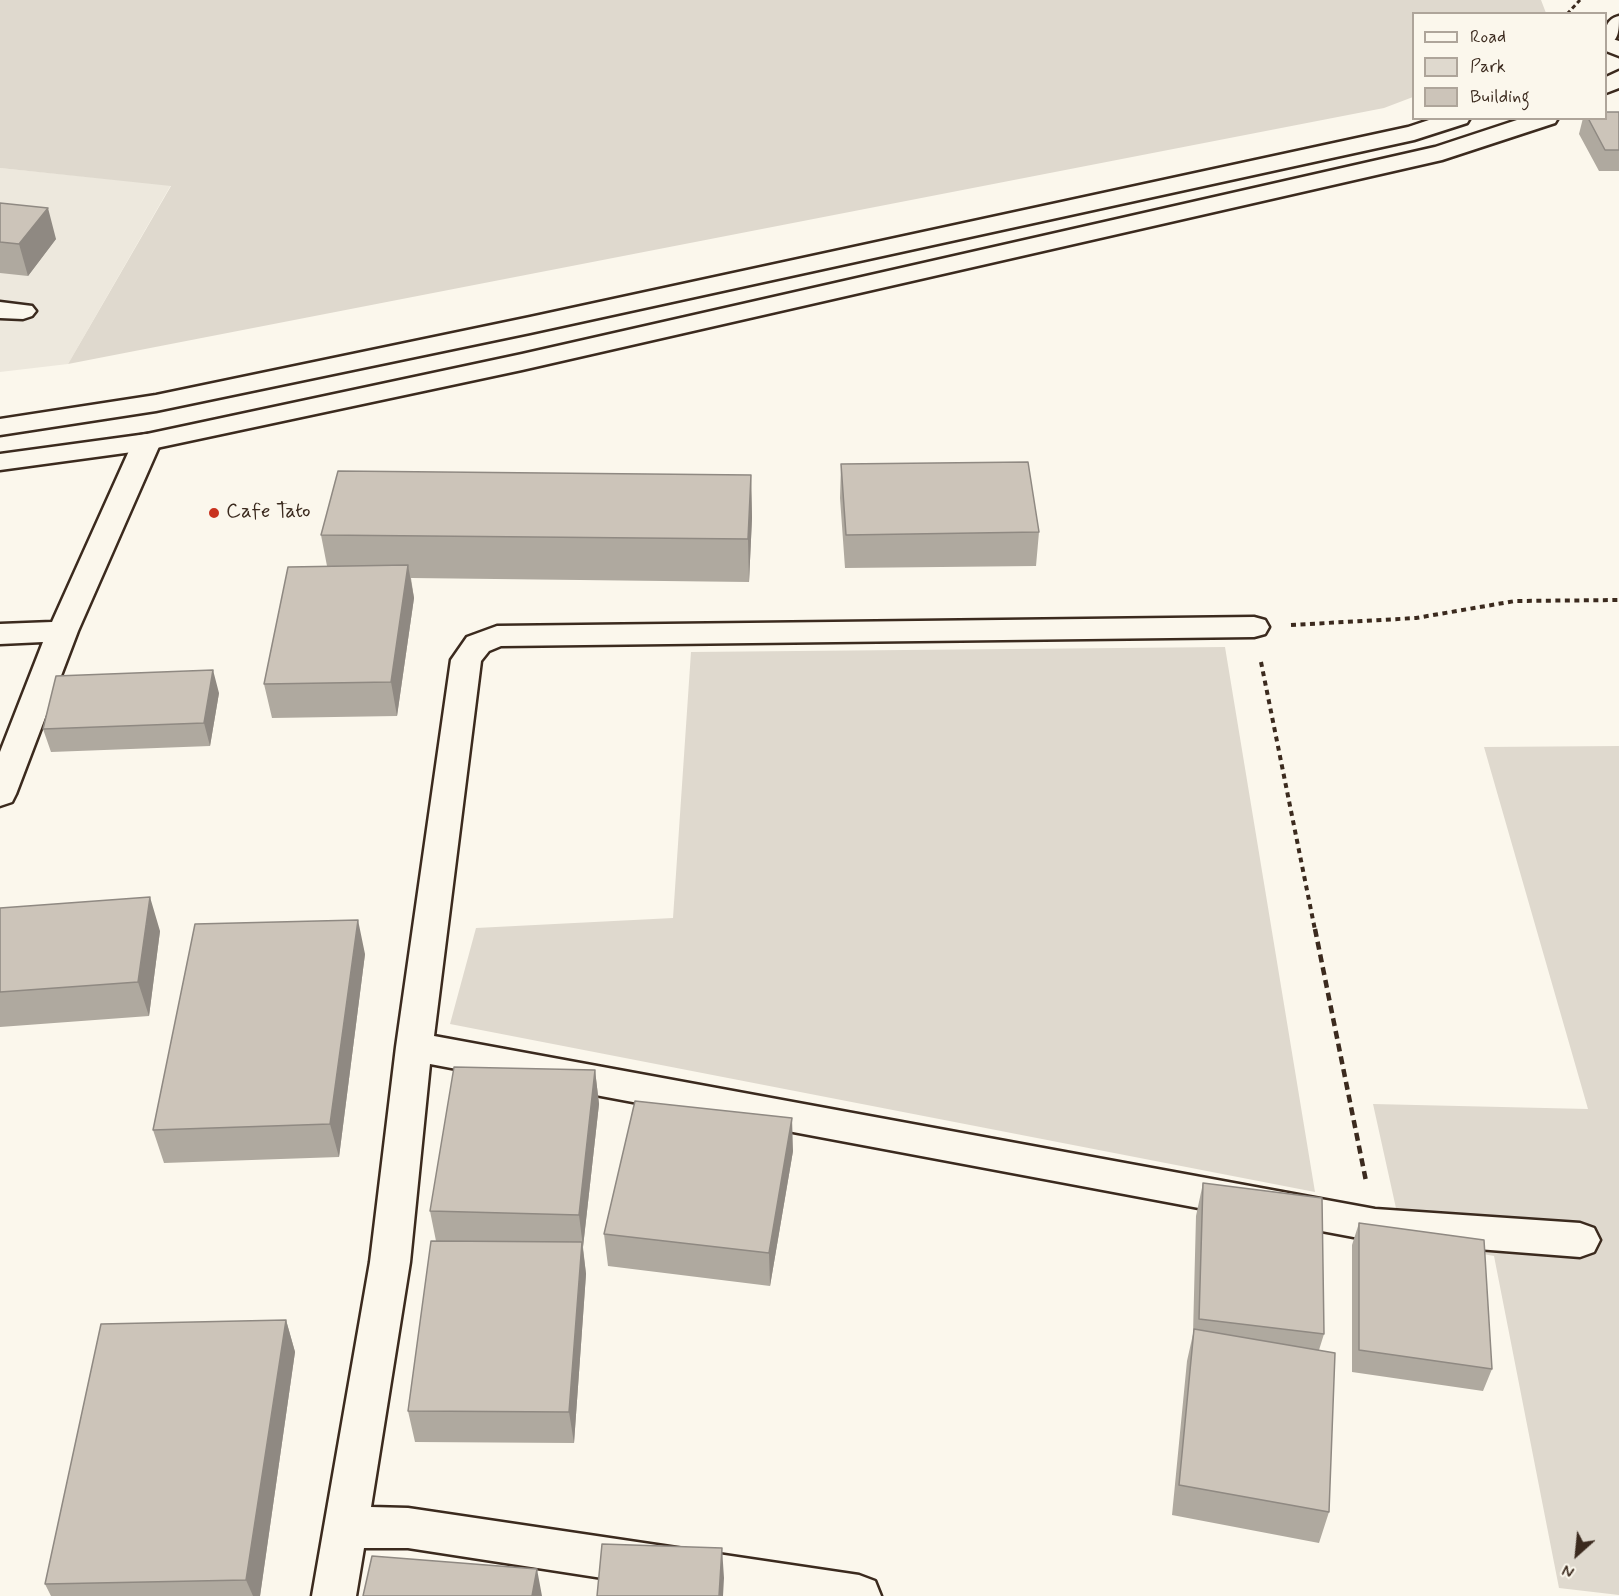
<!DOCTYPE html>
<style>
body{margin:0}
#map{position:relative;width:1619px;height:1596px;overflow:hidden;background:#fbf7ec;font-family:Mynerve,sans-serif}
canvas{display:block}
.legend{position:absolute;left:1412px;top:12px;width:195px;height:108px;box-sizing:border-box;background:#fbf7ec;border:2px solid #aea59a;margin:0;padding:8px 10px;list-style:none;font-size:18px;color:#3b2a1e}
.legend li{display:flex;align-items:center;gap:12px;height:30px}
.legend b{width:30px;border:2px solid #aea59a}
.north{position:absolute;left:1547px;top:1524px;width:60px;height:60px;-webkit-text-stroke:4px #fbf7ec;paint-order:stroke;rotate:207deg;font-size:16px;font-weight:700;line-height:24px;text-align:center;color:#3b2a1e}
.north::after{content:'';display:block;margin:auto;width:21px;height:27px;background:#3b2a1e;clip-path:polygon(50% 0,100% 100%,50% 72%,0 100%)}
</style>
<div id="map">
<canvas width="1619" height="1596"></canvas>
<ul class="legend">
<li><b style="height:8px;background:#fbf7ec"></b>Road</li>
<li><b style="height:16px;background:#dfd9ce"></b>Park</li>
<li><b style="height:16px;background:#ccc4b9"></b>Building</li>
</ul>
<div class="north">N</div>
</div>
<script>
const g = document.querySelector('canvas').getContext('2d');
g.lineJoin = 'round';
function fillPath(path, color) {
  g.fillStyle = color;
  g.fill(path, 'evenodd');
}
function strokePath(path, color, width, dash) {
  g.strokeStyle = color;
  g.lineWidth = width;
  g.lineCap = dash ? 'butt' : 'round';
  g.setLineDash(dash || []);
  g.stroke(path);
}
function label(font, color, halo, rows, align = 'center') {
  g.font = font + ' Mynerve,sans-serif';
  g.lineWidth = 5;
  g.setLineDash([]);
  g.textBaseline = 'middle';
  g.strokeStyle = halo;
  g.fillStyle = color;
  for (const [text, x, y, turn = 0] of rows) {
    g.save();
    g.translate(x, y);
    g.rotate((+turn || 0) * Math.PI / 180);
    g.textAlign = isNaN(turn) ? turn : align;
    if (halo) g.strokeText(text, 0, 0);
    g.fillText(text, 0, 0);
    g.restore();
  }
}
fillPath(new Path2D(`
 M0,168L171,185L68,364L0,372Z`), '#ede8dd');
fillPath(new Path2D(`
 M0,0H1541L1546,13L1414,14L1413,97L1384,108L68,364L171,186L0,168Z
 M1225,647L1315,1192L450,1024L476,928L673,918L691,652Z
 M1619,746V1595L1559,1588L1494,1256L1403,1240L1373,1104L1588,1109L1484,747Z`), '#dfd9ce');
const minor = new Path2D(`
 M1606,37L1619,41V56L1606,51Z
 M0,302L32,306L36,311L32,316L23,319L0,318Z
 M147,434L157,436L161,442L78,631L16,794L12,802L0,806V752L43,642L0,644V624L52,622L133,442L137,436Z
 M1254,617L1265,620L1269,627L1265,634L1254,637L501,646L489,651L481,661L434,1036L1375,1209L1580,1223L1594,1228L1600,1240L1594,1252L1580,1257L1375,1241L430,1064L410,1262L371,1507L408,1508L859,1575L875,1581L881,1596H719L408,1548H364L356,1596H312L370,1262L396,1047L451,660L467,637L497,626Z`);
const major = new Path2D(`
 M1619,16C1619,30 1619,42 1606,45C1606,32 1603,20 1619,16Z
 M1619,71V88L1606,93V77Z
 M1435,118H1470L1467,123L1414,140L530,333L156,411L0,435V419L156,395L530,317L1408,127Z
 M1523,118H1558L1555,123L1442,160L522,370L147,450L0,470V454L147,434L522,354L1435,147Z`);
strokePath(minor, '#3b2a1e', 5);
strokePath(major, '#3b2a1e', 5);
strokePath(new Path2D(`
 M1567,14L1580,0`), '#3b2a1e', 3, [4.5, 3]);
strokePath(new Path2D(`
 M1291,625L1416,618L1515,601L1619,600
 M1261,662L1315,930`), '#3b2a1e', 4, [5, 4.5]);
strokePath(new Path2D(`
 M1315,929L1366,1181`), '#3b2a1e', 4.5, [8, 5]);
fillPath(minor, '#fbf7ec');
fillPath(major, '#fbf7ec');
fillPath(new Path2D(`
 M1619,112V171H1599L1579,134L1583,118H1605Z
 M0,203L56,239L28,276L0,273Z
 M841,464L1039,532L1036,566L845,568L840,498Z
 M751,475L752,518L749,582L411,578L414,598L397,716L272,718L264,684L327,566L321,535Z
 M219,693L210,746L51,752L43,729Z
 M0,908L160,931L149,1016L0,1027Z
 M365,954L339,1157L164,1163L153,1130Z
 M595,1070L599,1104L583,1247L586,1274L574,1443L415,1442L408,1411L436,1241L430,1211Z
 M793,1151L770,1286L608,1266L604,1234Z
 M1203,1183L1324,1334L1319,1350L1329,1512L1319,1543L1172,1515L1187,1361L1193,1334L1196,1216Z
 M1359,1223L1492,1369L1483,1391L1352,1372V1245Z
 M286,1320L295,1352L260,1596H51L45,1584Z`), '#afa99f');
fillPath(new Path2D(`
 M48,208L56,239L28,276L19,244Z
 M751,475L752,518L749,582L748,539Z
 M408,565L414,598L397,716L391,682Z
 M213,670L219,693L210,746L204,723Z
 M150,897L160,931L149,1016L138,982Z
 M358,920L365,954L339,1157L330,1124Z
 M595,1070L599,1104L583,1247L579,1215Z
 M792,1118L793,1151L770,1286L769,1253Z
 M582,1242L586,1274L574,1443L569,1412Z
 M286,1320L295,1352L260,1596H253L246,1580Z
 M722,1548L724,1578L723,1596H719Z
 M537,1569L542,1596H532Z`), '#8f8982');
const building = new Path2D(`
 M1605,112H1619V150H1605L1588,118H1605Z
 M0,203L48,208L19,244L0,242Z
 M1028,462L1039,532L846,535L841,464Z
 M338,471L751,475L748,539L321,535Z
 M408,565L391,682L264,684L288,567Z
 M213,670L204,723L43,729L56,676Z
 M150,897L138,982L0,992V908Z
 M358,920L330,1124L153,1130L195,924Z
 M454,1067L595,1070L579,1215L430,1211Z
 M635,1101L792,1118L769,1253L604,1234Z
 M1203,1183L1322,1198L1324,1334L1199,1319Z
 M1359,1223L1484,1240L1492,1369L1359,1350Z
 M431,1241L582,1242L569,1412L408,1411Z
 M286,1320L246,1580L45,1584L101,1324Z
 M1194,1329L1335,1353L1329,1512L1179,1485Z
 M602,1544L722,1548L719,1596H597Z
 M372,1556L537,1569L532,1596H363Z`);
fillPath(building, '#ccc4b9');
strokePath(building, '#8f8982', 1.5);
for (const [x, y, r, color] of [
 [214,513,6,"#c8321e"]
]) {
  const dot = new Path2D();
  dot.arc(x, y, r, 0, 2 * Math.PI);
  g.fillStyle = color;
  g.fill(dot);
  strokePath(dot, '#fbf7ec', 2);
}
label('21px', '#3b2a1e', '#fbf7ec', [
 ["Cafe Tato",226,513]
], 'left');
</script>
